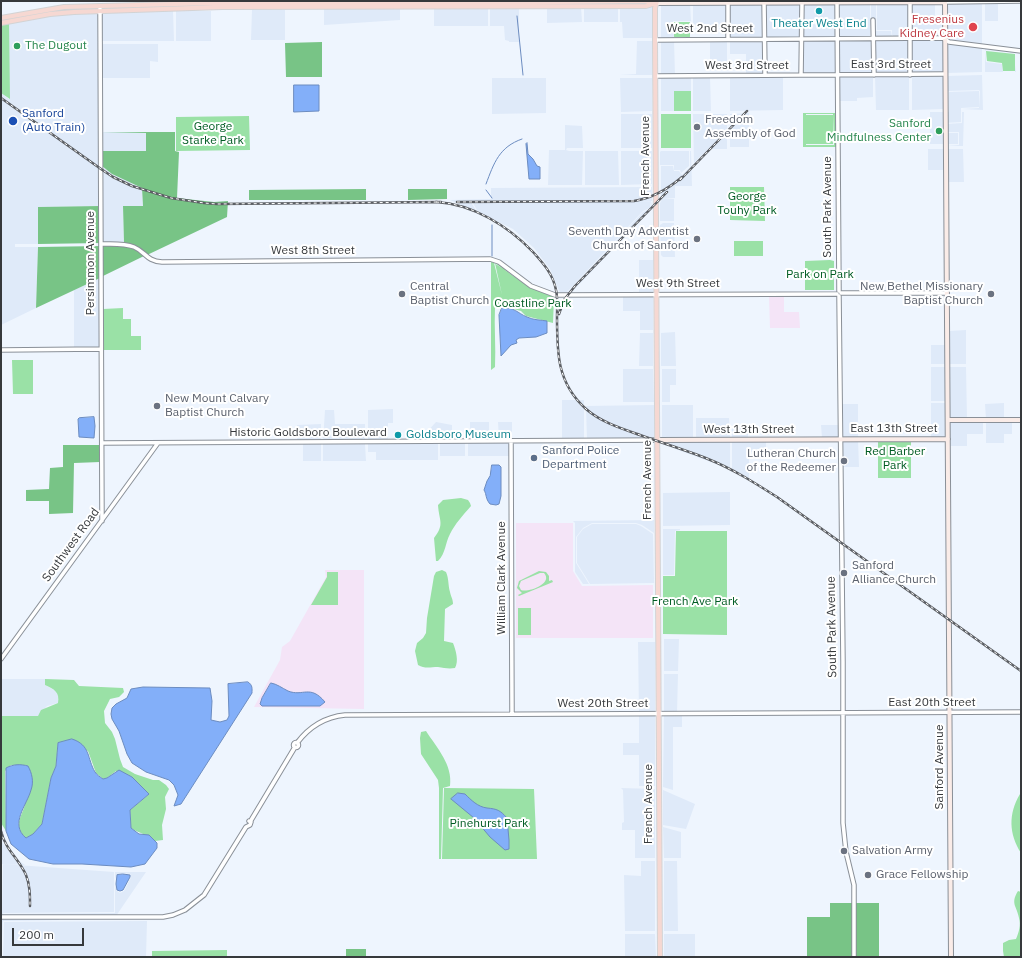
<!DOCTYPE html>
<style>
body{margin:0}
#map{position:relative;width:1022px;height:958px;overflow:hidden;background:#eef5fe;font-family:"IBM Plex Sans",sans-serif}
canvas{display:block}
.frame{position:absolute;inset:0;border:2px solid #36393c;pointer-events:none}
.scale{position:absolute;left:12px;top:928px;width:72px;height:18px;box-sizing:border-box;border:2px solid #36393c;border-top:0;padding-left:5px;font-size:12px;line-height:14px;white-space:nowrap;color:#36393c;-webkit-text-stroke:3px #fff;paint-order:stroke}
</style>
<div id="map">
<canvas width="1022" height="958"></canvas>
<div class="frame"></div>
<div class="scale">200 m</div>
</div>
<script>
const g = document.querySelector('canvas').getContext('2d');
g.lineJoin = 'round';
function fillPath(path, color) {
  g.fillStyle = color;
  g.fill(path, 'evenodd');
}
function strokePath(path, color, width, dash) {
  g.strokeStyle = color;
  g.lineWidth = width;
  g.lineCap = dash ? 'butt' : 'round';
  g.setLineDash(dash || []);
  g.stroke(path);
}
function label(font, color, halo, rows, align = 'center') {
  g.font = font + ' "IBM Plex Sans",sans-serif';
  g.lineWidth = 4;
  g.setLineDash([]);
  g.textBaseline = 'middle';
  g.strokeStyle = halo;
  g.fillStyle = color;
  for (const [text, x, y, turn = 0] of rows) {
    g.save();
    g.translate(x, y);
    g.rotate((+turn || 0) * Math.PI / 180);
    g.textAlign = isNaN(turn) ? turn : align;
    if (halo) g.strokeText(text, 0, 0);
    g.fillText(text, 0, 0);
    g.restore();
  }
}
fillPath(new Path2D(`
 M870,3V37H805L803,36L802,25L819,24V20H803V4Z
 M871,3H876V31H891L892,37H871Z
 M877,3H935V18H944V34L941,36L895,37L892,35V30H877Z
 M946,3H982V44L949,40L946,39Z
 M985,3H998V21H985Z
 M661,4H690L691,21H673L674,38H661Z
 M693,4H727V27H693Z
 M729,4H762V37H730Z
 M801,4L800,37H766V5Z
 M547,7H581L582,22L547,23Z
 M584,7H618V22H584Z
 M620,7H652V38H623L622,22H620Z
 M434,8H488V26H434Z
 M490,8H519V42H509V41L505,40L504,26H490Z
 M324,9H400V20L324,25Z
 M252,10H285V40H251Z
 M173,11L174,41H102V13Z
 M176,11H211V41H176Z
 M99,13L100,206L38,207V244H15V247H38L36,308L1,325V93L9,99V23L60,14Z
 M727,40V66H710V41Z
 M730,40H762V74H746V54H730Z
 M802,40H836V74H803Z
 M839,40H872L873,73L839,74Z
 M875,40H909V73H875Z
 M912,40L944,41V73H912Z
 M637,41H652V75H620L636,74Z
 M661,41H674L675,75H661Z
 M946,42L982,47V72L947,73Z
 M102,44H158V62L150,61V78H102Z
 M985,48L1016,52V53L986,50L985,51L986,62L1002,64L1003,72H1015L1016,65V72H985Z
 M982,75L983,110L962,109L979,108L980,91L979,90L948,91V109H947V76Z
 M873,76V97L857,98V101H839V77Z
 M875,76H909V110H876Z
 M912,76H944V109L912,110Z
 M691,77V91H674V111H661V78Z
 M693,77H710L711,111H693Z
 M730,77H783V110L730,111Z
 M492,78H546V113L492,114Z
 M620,78H652V111L621,112Z
 M979,91V107L961,108V122L944,123L945,133H958V144H930V112H949V92Z
 M962,112H964L963,146H947L959,145V132H947V124L962,123Z
 M749,113V147H730V114Z
 M621,114H652V148H621Z
 M693,114H727V149H708L694,163Z
 M565,125L582,126L583,148H567L566,150L569,151H583L582,185H548L549,150H565Z
 M102,132H146L147,151H102Z
 M928,149H945V170H928Z
 M947,149H963L964,182H948Z
 M585,151H618L619,185H585Z
 M621,151H652V184L621,185Z
 M661,151H689V166L681,173L680,170H674V165H660V152Z
 M690,151H691L692,186H675V198L661,199V166H673L674,171H679L682,175L690,167Z
 M102,166L112,174L142,188L143,206H123L124,242L103,243Z
 M652,187V201L472,202V204L477,212L450,200L491,199V188Z
 M662,199H674V221H660V203Z
 M651,201L650,208L643,211L567,292L560,293L550,269L534,248L513,229L478,212L473,203Z
 M652,202V208L570,294L567,293L643,212L650,209Z
 M663,223H674L675,257H663L661,255L660,225Z
 M639,260H653V293H639Z
 M100,278V348H74V290Z
 M623,296H653V330H640V311H623Z
 M966,330V364H949V331Z
 M675,332L676,366H661V333Z
 M640,333H653V366H639Z
 M931,345H946L947,364H931Z
 M931,367H947V401H931Z
 M949,367H966L967,419L949,418Z
 M623,369H653L654,402H623Z
 M662,369H676V385H670V402H662Z
 M562,400H584V440H562Z
 M931,403H947V437H931Z
 M1004,403V419H986L985,404Z
 M842,404H858V438L842,437Z
 M654,405V439L587,440L586,406Z
 M662,405H693V439H662Z
 M393,409V423H388V441H368V410Z
 M325,410H334L335,424H365V441H323Z
 M696,418H729L730,438L696,439Z
 M949,421L983,422V434H967V446H949Z
 M436,422L452,425V440L415,441V434H425Z
 M470,422H489V440H470Z
 M498,422H512V440H499Z
 M986,422H1012V434H1004V443H986Z
 M321,424V441H297V425Z
 M732,425H748V438H732Z
 M821,425H839V437L822,438Z
 M842,440H858L859,467H842Z
 M730,441V469L662,444V442Z
 M732,441H766V452H749V478L732,471Z
 M438,443V460H376V452H368V444Z
 M440,443H465V456H440Z
 M468,443H510V456H468Z
 M303,444H321V461H303Z
 M323,444H365L366,461H323Z
 M730,492V525L663,526V493Z
 M654,520V562V533L642,525L636,523H592L583,528L576,537V563L589,584H583L575,572V523L573,521Z
 M592,524H636L641,526L653,534L654,583L590,584L577,563V537L583,529Z
 M663,529H680V530L675,531L674,575H663Z
 M664,639H679L678,671H664Z
 M638,642H655V713H639Z
 M664,674H678L677,713H664Z
 M1,679H45V685L56,691L59,697L58,703L47,706L38,716H1Z
 M639,715H655V786H639V755H623V743H639Z
 M664,715H682V727H673V790L663,787Z
 M621,788L655,789V858H635V830H622V823L624,822L623,790Z
 M663,790L695,804L686,829L663,825Z
 M663,827L681,832V858H664Z
 M1,841L15,858L25,865L2,864L3,914L115,913V872H146L116,916H1ZM123,873L130,874L131,877L124,891L120,893L117,891L116,889L115,879L117,874Z
 M641,861H655V931H625L624,875L641,876Z
 M664,861H677L678,931H664Z
 M3,864L114,872V912L3,913Z
 M1,919H59V920L3,921L1,957Z
 M147,921L146,957H3L4,922Z
 M625,934H655L656,957H625Z
 M664,934H695V957H664Z`), '#dfeaf9');
fillPath(new Path2D(`
 M769,297H784V312H799L800,328H770Z
 M516,523H573V571L582,586L653,585V638H516Z
 M325,570H364V709L254,707L280,660L282,647L290,641L326,577Z`), '#f4e4f7');
fillPath(new Path2D(`
 M674,22H690V37H674Z
 M9,23L10,99L1,93V25Z
 M986,51L1015,54V71H1003L1002,63L987,61Z
 M674,91H691V111H674Z
 M803,113H837V147H803ZM806,114H833L834,145H806Z
 M661,114H691V148H661Z
 M806,115H833V144H806Z
 M249,116L250,150L176,151V117Z
 M730,187H764L765,221L730,220Z
 M734,241H763V256H734Z
 M830,260L834,261V290H805V261Z
 M491,261L498,263L518,278L494,263L502,295L495,263L529,287L554,297L553,323L526,316L521,311L506,307L504,299L505,305L496,306L495,307C494,327 496,347 495,367L491,370Z
 M123,308V319H131V336H141V350H102L103,309Z
 M12,360H33V394H13Z
 M911,440V478H878V441Z
 M461,498L468,500L470,503L471,506C463,515 455,524 450,534C445,543 446,553 438,561H436L434,538C445,524 439,521 438,505L443,500Z
 M676,531H727V635L663,634V576H675Z
 M442,570L446,572C449,579 448,585 450,592C451,597 453,599 453,604L445,609L444,641L453,643C456,651 459,661 455,668C449,669 444,668 438,667C430,667 425,669 418,665L415,651L417,643L423,638L426,633L427,618L434,576L436,572Z
 M539,571L546,572L549,576V581L552,580L553,582L519,596L518,595L522,593L517,588L519,581ZM540,573H544C554,584 527,593 521,590L519,586L521,581Z
 M327,572H338V605H311L327,577Z
 M518,608H531V635H518Z
 M45,679L74,680L79,686L123,688L124,692L119,697L110,699L104,711L105,723L112,732L115,739L120,759L123,767L135,774L153,780H159L166,785L169,789L165,797L166,809L162,825L163,840L155,841C147,833 141,835 131,828L130,810L148,795L132,777L116,771L107,778L103,779L96,773L88,751L58,743L56,766L51,778L42,824L33,834L26,838C12,826 22,817 25,804C27,791 27,778 28,766L11,765L5,771L6,831L1,823V716H38L41,710L58,703C60,692 54,689 45,685Z
 M426,731C437,748 453,765 450,786L443,788L441,859H439V788L438,780L421,754L420,738L421,732Z
 M444,788L534,789L537,859H442Z
 M1020,794H1021V853C1009,834 1008,814 1020,794Z
 M1018,891L1021,892V957H1004L1003,951V943L1009,940L1016,939C1019,932 1021,925 1019,918C1017,906 1010,904 1018,891Z
 M227,950V957H152V951Z`), '#9ae1a6');
fillPath(new Path2D(`
 M322,42V77H286L285,43Z
 M102,132H175V151L179,152L177,198L214,202L228,201L227,217L147,255L140,249L107,243L124,242L123,206H143L142,188L112,174L102,166V151H146V133Z
 M366,189V200H249V190Z
 M408,189H447V199L408,200Z
 M100,206L101,243L38,244V207Z
 M101,246L100,278L36,308L38,247Z
 M103,246C120,246 131,244 144,256L103,276Z
 M63,445H100V462L74,463L73,513L49,514V501H26V490L49,489L50,468L63,467Z
 M830,903H853V957H807V917H830Z
 M855,903H879V957H855Z
 M346,949H366V957H346Z`), '#78c486');
const water = new Path2D(`
 M294,85H319V111L294,112Z
 M527,143L528,154L533,159L537,166L540,167V179H529L526,144Z
 M502,308C515,307 517,313 527,317C533,320 541,320 547,321V333L536,337L519,338L516,340L517,343L511,345L501,356L499,315Z
 M94,417L95,426L94,438L79,437L78,419L79,418Z
 M492,465H499L501,467V496L499,504L496,505L490,504C485,498 487,495 484,490L487,481L490,476Z
 M248,682C253,685 252,689 252,693L181,804L174,806L178,795L174,785L169,780L146,772L132,763L127,754L119,731L112,719L111,714L112,708L116,704L127,698L131,689L143,687L210,688L212,701L211,720L220,722L227,720L229,716L228,684Z
 M271,683C277,684 282,688 288,691C303,697 310,684 325,702L320,706H262L260,704L262,698Z
 M72,739C91,745 87,759 95,772C97,775 100,777 103,779L107,778L119,770L132,777L149,794L130,810L131,828L139,834L149,835L157,843V848L145,864L131,867L82,864H53L29,859L11,844L6,831V768C13,764 21,764 28,766C32,773 34,782 31,790C27,805 9,824 26,838L33,834L42,824L51,778L56,766L58,743Z
 M458,793L465,794C471,800 478,807 487,808C497,809 500,810 507,818L509,840V849L505,850L490,837L474,818L451,799Z
 M123,874L130,875V877L123,890L120,891L117,890L116,884L117,875Z`);
fillPath(water, '#83aff9');
strokePath(water, '#6c8cc0', 1);
strokePath(new Path2D(`
 M517,16L523,75
 M486,184C494,163 499,147 522,139
 M486,190L492,198
 M492,225V256`), '#6c8cc0', 1);
const tertiary = new Path2D(`
 M728,1V39
 M764,1L765,75
 M837,1L839,291
 M910,1V75
 M945,2L1021,1
 M100,9L102,521
 M873,20L874,75
 M655,40L943,38L949,42L1021,51
 M801,75L802,3
 M656,76L945,74
 M102,244C112,244 124,243 134,247C146,252 146,261 162,262L490,259L499,262L531,286L555,295L837,294
 M841,293H947
 M839,296L843,662V823L846,852L854,885V957
 M1,350L101,349
 M511,441L512,714
 M102,443L658,440
 M1,659L158,443
 M293.5 745a2.5 2.5 0 1 1 5 0a2.5 2.5 0 1 1-5 0Z
 M297,743C309,727 325,717 345,715L1021,712
 M250,822L295,747
 M1,917H163L173,915L185,910L204,895L246,827L250,825L251,822L249,821`);
const secondary = new Path2D(`
 M945,1L951,957
 M656,3L945,2
 M948,420H1021
 M658,440L948,439`);
const primary = new Path2D(`
 M657,1L655,8V40L660,957
 M1,18L64,7L212,3L376,4L646,1L654,3
 M1,23L50,14L74,12L222,7L646,6L656,3`);
strokePath(tertiary, '#8a9098', 5.5);
strokePath(secondary, '#8a9098', 6);
strokePath(primary, '#d3d3d4', 6);
strokePath(tertiary, '#fff', 3.5);
strokePath(secondary, '#faece8', 4);
strokePath(primary, '#f6d8d2', 4);
const rail = new Path2D(`
 M1,98L101,169L113,177L132,186L171,198L204,203L217,204L441,202
 M680,180L747,111
 M436,202C473,204 508,226 533,252C543,263 553,274 556,290C558,299 557,308 557,317C557,353 557,383 586,409C601,422 620,428 640,435C662,443 686,450 708,459C733,469 755,483 777,497L1021,671
 M457,202L634,201C653,198 668,189 682,177
 M559,314L564,300L575,286L667,192
 M1,831C5,849 19,859 26,875C30,885 30,895 30,906`);
strokePath(rail, '#5b5e63', 2.5);
strokePath(rail, '#fff', 1, [3]);
for (const [x, y, r, color] of [
 [819,11,4,"#0f9aa8"],
 [973,27,5,"#e0444e"],
 [17,46,4,"#2e9e5b"],
 [13,121,5,"#1a4fb4"],
 [697,127,4,"#6b7280"],
 [939,131,4,"#2e9e5b"],
 [697,239,4,"#6b7280"],
 [402,294,4,"#6b7280"],
 [991,294,4,"#6b7280"],
 [157,406,4,"#6b7280"],
 [398,435,4,"#0f9aa8"],
 [534,458,4,"#5c6f8a"],
 [844,461,4,"#6b7280"],
 [844,573,4,"#6b7280"],
 [844,851,4,"#6b7280"],
 [868,875,4,"#6b7280"]
]) {
  const dot = new Path2D();
  dot.arc(x, y, r, 0, 2 * Math.PI);
  g.fillStyle = color;
  g.fill(dot);
  strokePath(dot, '#fff', 1.5);
}
label('12px', '#be3a42', '#fff', [
 ["Fresenius",964,20],
 ["Kidney Care",964,34]
], 'right');
label('12px', '#0d838f', '#fff', [
 ["Theater West End",819,24],
 ["Goldsboro Museum",406,435,"left"]
]);
label('12px', '#36393c', '#fff', [
 ["West 2nd Street",710,29],
 ["East 3rd Street",891,65],
 ["West 3rd Street",747,66],
 ["French Avenue",646,156,-90],
 ["South Park Avenue",828,207,-90],
 ["West 8th Street",313,251],
 ["Persimmon Avenue",91,263,-90],
 ["West 9th Street",678,284],
 ["East 13th Street",894,429],
 ["West 13th Street",749,430],
 ["Historic Goldsboro Boulevard",308,433],
 ["French Avenue",648,480,-90],
 ["Southwest Road",71,545,-54],
 ["William Clark Avenue",502,578,-90],
 ["South Park Avenue",832,627,-91],
 ["East 20th Street",932,703],
 ["West 20th Street",603,704],
 ["Sanford Avenue",940,767,-90],
 ["French Avenue",649,804,-90]
]);
label('12px', '#27864d', '#fff', [
 ["The Dugout",25,46],
 ["Sanford",931,124,"right"],
 ["Mindfulness Center",931,138,"right"]
], 'left');
label('12px', '#164399', '#fff', [
 ["Sanford",22,114],
 ["(Auto Train)",22,128]
], 'left');
label('12px', '#5b616d', '#fff', [
 ["Freedom",705,120],
 ["Assembly of God",705,134],
 ["Seventh Day Adventist",689,232,"right"],
 ["Church of Sanford",689,246,"right"],
 ["Central",410,287],
 ["Baptist Church",410,301],
 ["New Bethel Missionary",983,287,"right"],
 ["Baptist Church",983,301,"right"],
 ["New Mount Calvary",165,399],
 ["Baptist Church",165,413],
 ["Lutheran Church",836,454,"right"],
 ["of the Redeemer",836,468,"right"],
 ["Sanford",852,566],
 ["Alliance Church",852,580],
 ["Salvation Army",852,851],
 ["Grace Fellowship",876,875]
], 'left');
label('12px', '#005c23', '#fff', [
 ["George",213,127],
 ["Starke Park",213,141],
 ["George",747,197],
 ["Touhy Park",747,211],
 ["Park on Park",820,275],
 ["Coastline Park",533,304],
 ["Red Barber",895,452],
 ["Park",895,466],
 ["French Ave Park",695,602],
 ["Pinehurst Park",489,824]
]);
label('12px', '#4e5e75', '#fff', [
 ["Sanford Police",542,451],
 ["Department",542,465]
], 'left');
</script>
